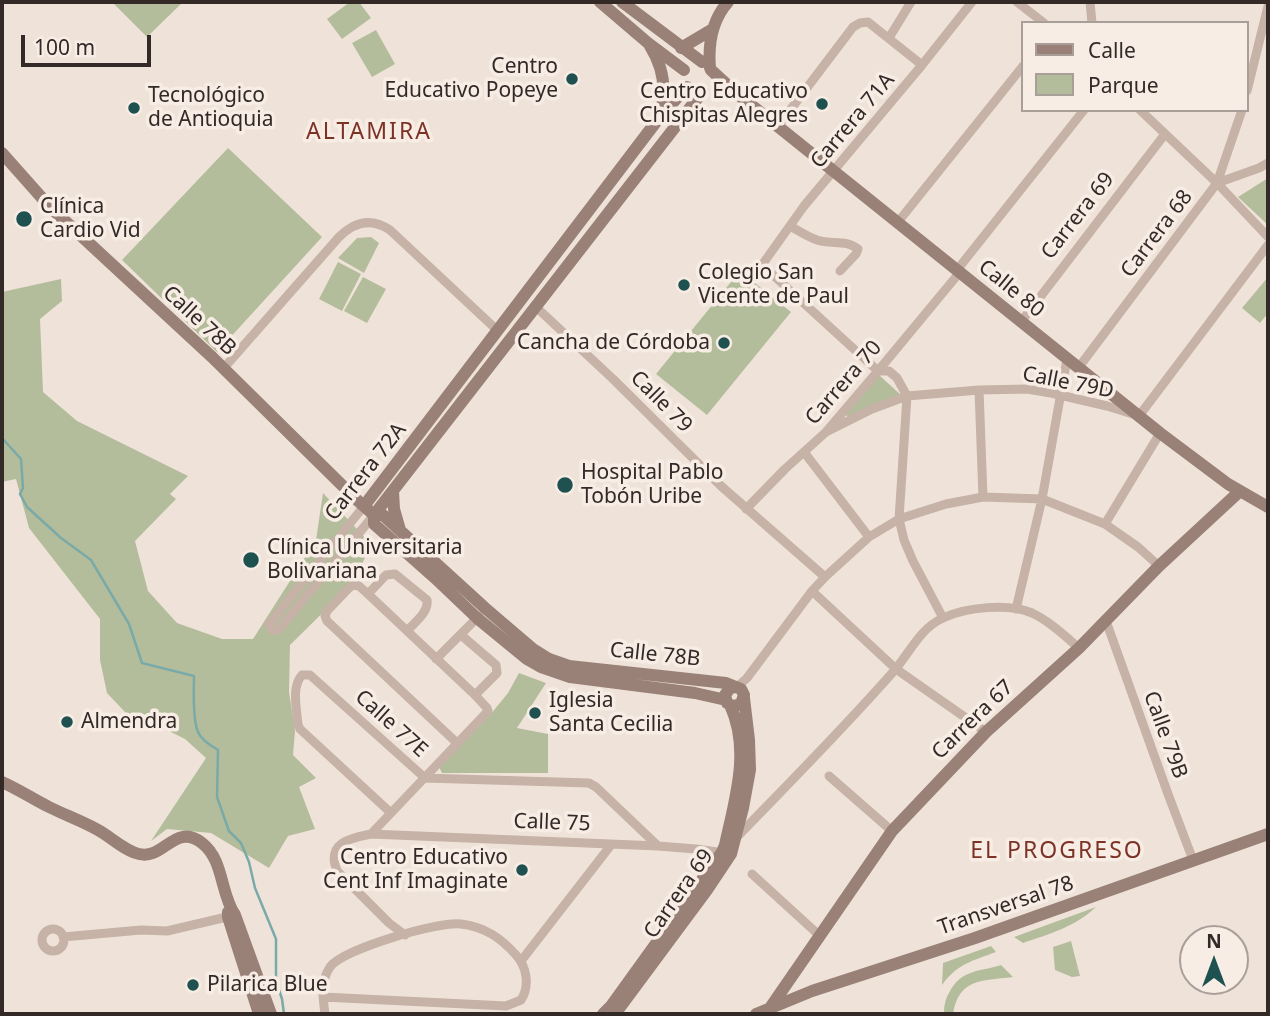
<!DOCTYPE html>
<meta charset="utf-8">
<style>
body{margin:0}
#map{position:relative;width:1270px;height:1016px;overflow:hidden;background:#efe3d9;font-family:"Noto Sans",sans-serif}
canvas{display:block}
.frame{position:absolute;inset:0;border:4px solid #332927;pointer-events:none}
.legend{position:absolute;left:1021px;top:21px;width:228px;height:91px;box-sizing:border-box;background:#f7ede5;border:2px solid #a99f99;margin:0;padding:9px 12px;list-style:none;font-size:21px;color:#332927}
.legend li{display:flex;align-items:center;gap:14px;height:35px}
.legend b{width:35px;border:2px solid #a99f99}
.north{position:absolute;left:1179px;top:925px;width:70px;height:70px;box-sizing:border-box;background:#f7ede5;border:2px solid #a99f99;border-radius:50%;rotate:0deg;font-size:19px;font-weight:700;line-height:28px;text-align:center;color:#332927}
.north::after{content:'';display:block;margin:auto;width:24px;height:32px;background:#1f5150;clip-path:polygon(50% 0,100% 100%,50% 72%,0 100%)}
.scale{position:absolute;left:21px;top:35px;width:130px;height:32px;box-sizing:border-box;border:4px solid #332927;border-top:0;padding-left:9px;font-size:21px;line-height:24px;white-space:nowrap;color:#332927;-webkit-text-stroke:5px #f7ede5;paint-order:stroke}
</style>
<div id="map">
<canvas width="1270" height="1016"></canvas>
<div class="frame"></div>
<ul class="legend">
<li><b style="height:9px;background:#998178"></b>Calle</li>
<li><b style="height:19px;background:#b4bd9b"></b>Parque</li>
</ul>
<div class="north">N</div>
<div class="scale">100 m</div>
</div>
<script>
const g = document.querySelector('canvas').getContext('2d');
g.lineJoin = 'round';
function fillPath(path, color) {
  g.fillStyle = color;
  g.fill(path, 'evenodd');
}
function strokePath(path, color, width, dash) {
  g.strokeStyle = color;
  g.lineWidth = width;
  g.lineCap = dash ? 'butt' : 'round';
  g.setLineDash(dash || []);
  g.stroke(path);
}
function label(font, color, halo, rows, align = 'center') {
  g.font = font + ' "Noto Sans",sans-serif';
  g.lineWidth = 7;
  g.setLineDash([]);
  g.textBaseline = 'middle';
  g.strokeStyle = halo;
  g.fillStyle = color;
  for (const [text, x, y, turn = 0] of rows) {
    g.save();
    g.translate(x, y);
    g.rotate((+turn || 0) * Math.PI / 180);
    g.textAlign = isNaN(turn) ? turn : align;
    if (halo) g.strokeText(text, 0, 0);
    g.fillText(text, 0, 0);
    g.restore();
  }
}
fillPath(new Path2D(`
 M112,2H183L147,37Z
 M350,2H359L371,18L342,39L327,19Z
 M376,30L395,64L372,77L352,43Z
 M228,148L322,237L217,352L122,260Z
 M1268,178V225L1238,197Z
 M371,237L379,243L364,273L338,258L357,238Z
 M338,262L361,274L342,311L319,299Z
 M740,271L791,312L707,415L656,374Z
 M363,277L386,289L367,323L344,311Z
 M1268,277V313L1260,323L1242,308Z
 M61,279L62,301L40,319L43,392L77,421L188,476L170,494L176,499L135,541L148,591L177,623L222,639H253L316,540L323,493L371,544L354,582L290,645L289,692L295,731L293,755L316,778L299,787L315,829L288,836L269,868L211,833L167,829L151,841L206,758L185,739L165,729L140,728L107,693L100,660V619L29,528L16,479L2,482V292Z
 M879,375L901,395L849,418L845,414Z
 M519,673L546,683L517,728L548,734V773H442L439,767L490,715L508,693Z
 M1096,907C1075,927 1049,934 1023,943L1014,937Z
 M1071,941L1080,976L1072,977L1055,970L1053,947Z
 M991,946L996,952C972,961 957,964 942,985L943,963Z
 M1001,965L1013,977C982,981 959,978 953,1014H944C944,1006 945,1000 949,993C961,969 979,972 1001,965Z`), '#b4bd9b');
strokePath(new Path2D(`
 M2,438L21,459L23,488L20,494L27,507L61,538L91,560L129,624L142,663L194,676C194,690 192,718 198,732C201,739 211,746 218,750L217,797L229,831L241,843L249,862L255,888L276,939V981L282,999L284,1014`), '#7aaaa8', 2.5);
strokePath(new Path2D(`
 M1017,2L1044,23
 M1090,2L1092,23
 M889,38L911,2
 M1247,91L1268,6
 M1140,110L1217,183L1268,237
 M778,126L853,27L860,23L868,22L922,65
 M1217,183L1259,168L1268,163
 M898,222L1023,66
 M790,226C799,231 808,237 817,240C831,245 846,239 858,249L856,254L840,271
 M957,270L1084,110
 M536,307L613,379L721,486L825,577
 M1021,322L1165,134
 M1079,367L1217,183L1242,110
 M223,369L339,237C354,222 371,217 390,230L498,331
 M979,390L983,497
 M826,432L872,409L907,396L979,390L1027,389L1051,393L1107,406L1139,416L1268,245
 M804,452L869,537
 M364,506L269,624L272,630H278L374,515
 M746,509L785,469L826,432L878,371L960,272
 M1105,524L1160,433
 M812,591L896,669L986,732
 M368,594L386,575L395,574L427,600C429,612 415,622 407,631
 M1016,609L1042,499L1067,359
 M943,618L913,561L904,540L899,519L907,396L897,378L889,371H878L762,265L804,206L922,65L972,2
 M1106,621L1168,794L1193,860
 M461,635L496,665L497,673L475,695
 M436,659L479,616
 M737,687L747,678L812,591L825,577L869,537L899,519L946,504L983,497L1042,499L1105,524L1138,547L1159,566
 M829,776L892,831
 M391,813L300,729L298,725C297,710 291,687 302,675H310L425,778L589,783L596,787L658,846
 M371,834L488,711L487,708L475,695L368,594L359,586L353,585L349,588L327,611L325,616L327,621L457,743
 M736,838C789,783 843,729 893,672C910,653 919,629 943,618C966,607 1009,603 1032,613C1049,621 1064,635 1079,648
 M752,874L820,936
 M42 940a11 11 0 1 1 22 0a11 11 0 1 1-22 0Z
 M405,935L389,923L337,871C326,843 350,838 371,834L658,846L696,849L724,853
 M63,937L141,930L167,931L231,916
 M521,961L611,845
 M323,997L506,1006L521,1000C530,986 527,967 516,955C501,938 485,927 461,924C439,921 343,949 330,967C320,982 323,998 325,1014`), '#c6b2a6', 9);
strokePath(new Path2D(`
 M600,2L648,43L684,70
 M622,2L702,62
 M650,46C664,68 667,91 660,116
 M681,48L713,29
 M710,68C708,44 712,20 728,2
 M711,70L735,92L1160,433L1228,484L1268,507
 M2,153L50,207L212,357L357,500L374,515H383L485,608L533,649L549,659L569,666L726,683L741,689L744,695L741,704L733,706L727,703L725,695L730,688L735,687
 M393,491L394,509L400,530
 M364,506L659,118L687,87
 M374,515L703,91
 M374,515V524L435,578L477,618L527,659L541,667L570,677L695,693L726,700
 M2,782C18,789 33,799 49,807C65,815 82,821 98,830C111,837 125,851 139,854C164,860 175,822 202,843C224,860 220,893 235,915L271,1014
 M228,912V917L259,1014
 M770,1008L892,831L986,732L1079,648L1159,566L1240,491
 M603,1014L611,1006L722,852L725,845C735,799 751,750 730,705
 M615,1014L707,890L731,854L743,808L750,770L749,740L744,698
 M756,1014L812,991L975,938L1268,834`), '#998178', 12);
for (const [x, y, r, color] of [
 [572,79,7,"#1f5150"],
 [822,104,7,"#1f5150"],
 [134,108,7,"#1f5150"],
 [24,219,9,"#1f5150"],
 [684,285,7,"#1f5150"],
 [724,343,7,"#1f5150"],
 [565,485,9,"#1f5150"],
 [251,560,9,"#1f5150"],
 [535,713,7,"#1f5150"],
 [67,722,7,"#1f5150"],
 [522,870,7,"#1f5150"],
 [193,985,7,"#1f5150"]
]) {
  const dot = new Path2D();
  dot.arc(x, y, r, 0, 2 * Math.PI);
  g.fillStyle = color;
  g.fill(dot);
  strokePath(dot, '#f7ede5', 2.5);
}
label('21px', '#332927', '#f7ede5', [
 ["Centro",558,67,"right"],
 ["Educativo Popeye",558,91,"right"],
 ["Centro Educativo",808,92,"right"],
 ["Chispitas Alegres",808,116,"right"],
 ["Tecnológico",148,96],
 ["de Antioquia",148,120],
 ["Clínica",40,207],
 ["Cardio Vid",40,231],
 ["Colegio San",698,273],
 ["Vicente de Paul",698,297],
 ["Cancha de Córdoba",710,343,"right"],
 ["Hospital Pablo",581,473],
 ["Tobón Uribe",581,497],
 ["Clínica Universitaria",267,548],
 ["Bolivariana",267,572],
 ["Iglesia",549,701],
 ["Santa Cecilia",549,725],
 ["Almendra",81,722],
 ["Centro Educativo",508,858,"right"],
 ["Cent Inf Imaginate",508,882,"right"],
 ["Pilarica Blue",207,985]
], 'left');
label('21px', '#332927', '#f7ede5', [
 ["Carrera 71A",853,121,-50],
 ["Carrera 69",1078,216,-52],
 ["Carrera 68",1157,234,-53],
 ["Calle 80",1011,289,39],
 ["Calle 78B",199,321,43],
 ["Carrera 70",844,383,-49],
 ["Calle 79D",1068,383,11],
 ["Calle 79",661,402,45],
 ["Carrera 72A",366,472,-52],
 ["Calle 78B",655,655,6],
 ["Carrera 67",973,720,-44],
 ["Calle 77E",391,724,42],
 ["Calle 79B",1165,735,70],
 ["Calle 75",552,823,2],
 ["Carrera 69",679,894,-55],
 ["Transversal 78",1006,906,-19]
]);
g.letterSpacing = '2px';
label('23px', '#7c3326', '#f7ede5', [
 ["ALTAMIRA",369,132],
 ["EL PROGRESO",1057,851]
]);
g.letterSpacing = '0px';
</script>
